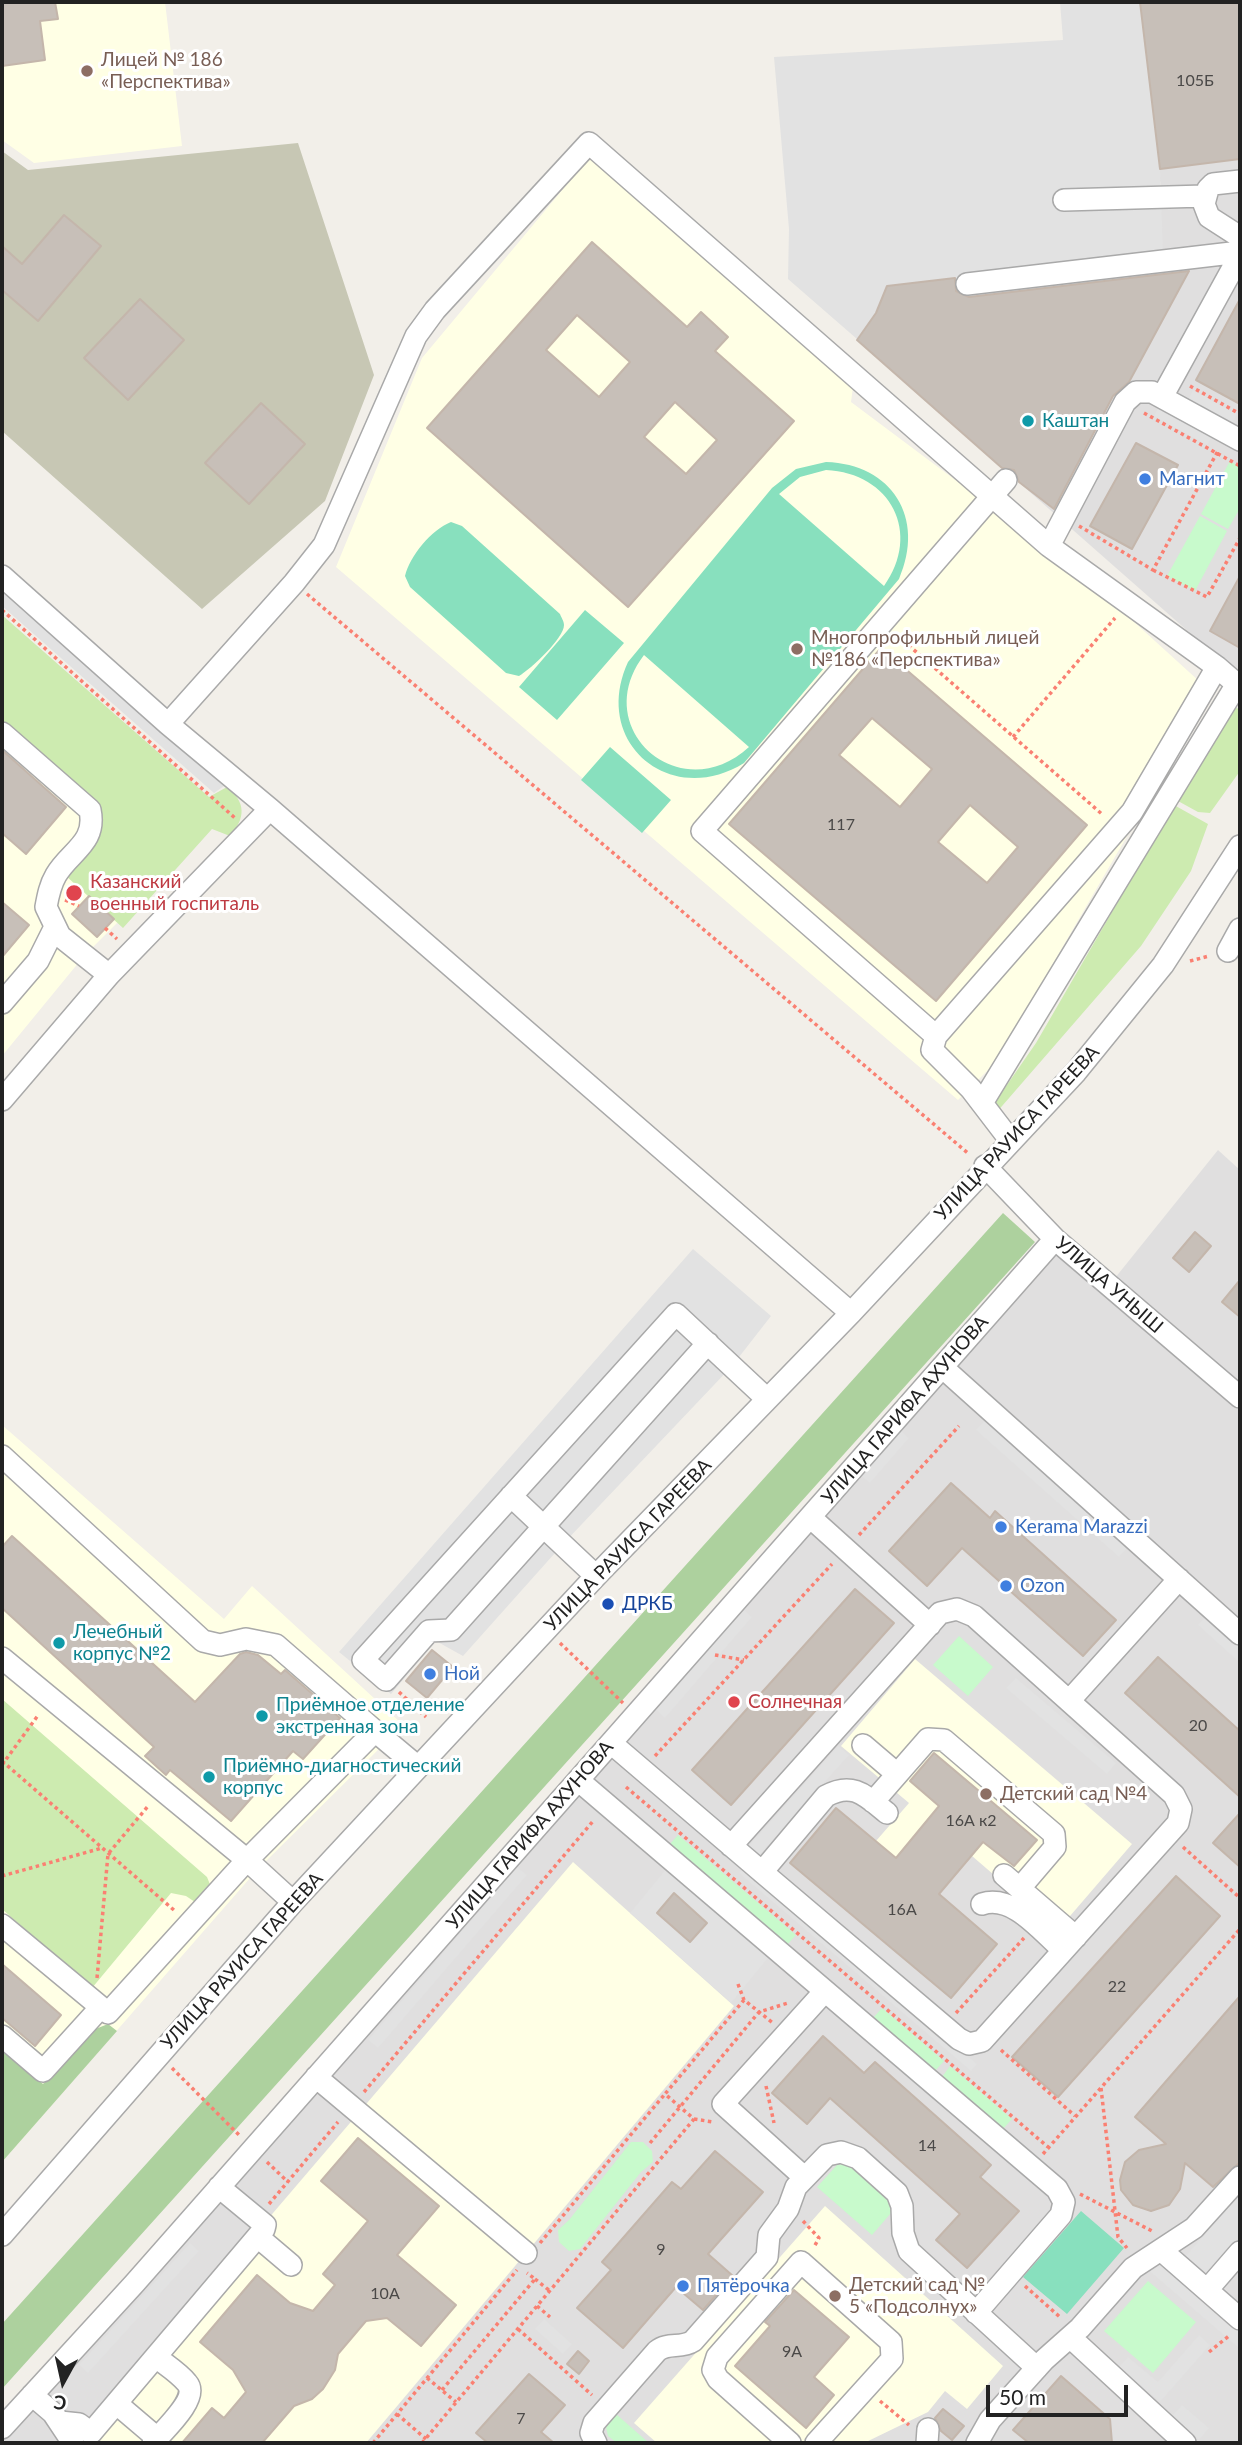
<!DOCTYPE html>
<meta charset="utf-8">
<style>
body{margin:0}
#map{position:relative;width:1242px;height:2445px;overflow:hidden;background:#f2efe9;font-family:Lato,sans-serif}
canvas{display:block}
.frame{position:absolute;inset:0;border:4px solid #222;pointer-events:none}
.north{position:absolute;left:28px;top:2347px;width:70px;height:70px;-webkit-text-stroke:5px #fff;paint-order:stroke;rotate:188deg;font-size:19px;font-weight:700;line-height:28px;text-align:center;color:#222}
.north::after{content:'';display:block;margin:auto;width:24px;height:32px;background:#222;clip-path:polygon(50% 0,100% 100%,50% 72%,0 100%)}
.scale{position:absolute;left:986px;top:2385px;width:142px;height:32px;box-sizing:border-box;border:4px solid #222;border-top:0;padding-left:9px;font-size:21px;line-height:24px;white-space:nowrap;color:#222;-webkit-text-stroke:5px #fff;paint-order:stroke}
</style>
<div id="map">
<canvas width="1242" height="2445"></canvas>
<div class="frame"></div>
<div class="north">С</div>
<div class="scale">50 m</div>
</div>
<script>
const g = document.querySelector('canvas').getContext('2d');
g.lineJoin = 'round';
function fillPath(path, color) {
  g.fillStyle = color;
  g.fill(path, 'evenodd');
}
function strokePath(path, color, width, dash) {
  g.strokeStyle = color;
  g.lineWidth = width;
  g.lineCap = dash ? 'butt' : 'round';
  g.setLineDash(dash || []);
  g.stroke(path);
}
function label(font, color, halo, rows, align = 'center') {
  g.font = font + ' Lato,sans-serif';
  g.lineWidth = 6;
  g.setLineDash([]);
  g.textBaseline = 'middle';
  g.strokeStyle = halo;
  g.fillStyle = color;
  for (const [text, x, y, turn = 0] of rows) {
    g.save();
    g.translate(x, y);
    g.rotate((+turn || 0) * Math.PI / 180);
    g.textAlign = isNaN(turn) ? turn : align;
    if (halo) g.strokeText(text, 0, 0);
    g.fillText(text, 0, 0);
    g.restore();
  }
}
fillPath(new Path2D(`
 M1140,2H1240V677L857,340L876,313L887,286L1162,198Z
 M1218,1150L1240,1170V1383L1115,1278Z
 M1058,1249L1240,1405V2443H2V2436Z`), '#e0dfdf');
fillPath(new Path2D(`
 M2,2H165L182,146L34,163L2,140Z
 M599,146L856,365L851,402L986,503L1122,611L1211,692L995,1063L958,1100L336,567L422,358Z
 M2,649L210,830L84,956L2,1056Z
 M2,1425L224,1619L252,1586L400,1722L388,1740L257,1870L2,2162Z
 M915,1659L1132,1844L1058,1930L972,1856L915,1836L896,1858L876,1841L909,1803L841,1746Z
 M573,1862L734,2006L366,2443H83L79,2440Z
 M825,2206L1003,2366L967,2409L945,2391L928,2412L864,2443H657L634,2423Z`), '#ffffe5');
fillPath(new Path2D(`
 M298,143L374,375L325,501L202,609L2,431V151L28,170Z`), '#c7c7b4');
fillPath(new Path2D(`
 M2,615L209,797L227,787C246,802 246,818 230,836L212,829L123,928L65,875L89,798L2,722Z
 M1236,708L1240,709V771L1210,813L1198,812L1178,801L1226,713Z
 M1174,805L1208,824L1191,871L1141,946L996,1113L993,1105L1036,1043Z
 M2,1699L207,1877L211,1887L198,1904L186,1896L171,1893L92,1988L2,1909Z`), '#cdebb0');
fillPath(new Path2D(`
 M1003,1213L1035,1242L2,2389V2324Z
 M108,2024L117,2031L2,2162V2047L43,2084L93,2030Z`), '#add19e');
fillPath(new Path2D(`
 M1230,461L1240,467V508L1228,529L1201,514Z
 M1200,516L1227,531L1195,591L1167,576Z
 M959,1636L993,1667L968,1696L933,1665Z
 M678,1835L796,1935L787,1945L669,1845Z
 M882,2008L944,2061L935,2071L873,2018Z
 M950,2066L1012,2119L1003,2129L942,2077Z
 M631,2142H643L652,2151L653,2162L641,2172L580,2249L569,2251L559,2242L558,2230L569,2220Z
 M849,2163L889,2196L891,2213L872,2235L817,2187L837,2165Z
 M1148,2281L1196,2322L1153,2373L1104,2331Z
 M616,2414L649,2443H617L608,2436L606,2427Z`), '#c8facc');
fillPath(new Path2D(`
 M826,462C892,464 926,518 899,579L744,763C670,809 591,742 628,662L772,488L796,469ZM826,470C891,473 922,533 884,586L779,494L800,477ZM644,655L749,747C680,810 588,728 644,655Z
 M451,522L462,526L560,614C561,617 564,621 564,625C564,638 531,669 519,676L506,673L410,587L405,576C410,556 431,530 451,522Z
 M585,610L624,643L557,720L519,687Z
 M610,747L671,800L642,833L581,780Z
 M1081,2211L1124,2248L1067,2314L1023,2277Z`), '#88e0be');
fillPath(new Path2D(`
 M1060,2H1140L1160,169L1163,254L887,286L876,313L857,339L788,279L789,229L774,57L1063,40Z
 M1193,390L1237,414L1231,426L1187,402Z
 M1160,404L1214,433L1207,445L1154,416Z
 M2,585L224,786L214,793L2,606Z
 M693,1249L771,1316L732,1366L563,1544L463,1656L436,1641L391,1694L339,1652Z
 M985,1420L1128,1547L1119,1557L976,1430Z
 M900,1430L909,1438L870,1483L860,1475Z
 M743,1609L752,1617L665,1718L656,1710Z
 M1206,1616L1240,1647V1663L1198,1625Z
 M1016,1678L1116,1763L1107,1774L1006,1688Z
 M838,1746L849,1755L756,1859L745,1850Z
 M745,1866L977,2064L971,2071L739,1873Z
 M517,1867L527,1875L378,2048L368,2040Z
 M667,1868L768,1958L731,2003L630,1913Z
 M1240,2194V2239L1206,2278L1184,2258Z
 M190,2243L199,2251L88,2373L79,2365Z
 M1156,2256L1240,2329V2349L1146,2268Z
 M544,2319L572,2344L563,2354L535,2329Z
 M1199,2335L1210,2345L1160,2402L1119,2367L1128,2357L1158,2382Z
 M1182,2405L1209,2428L1199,2440L1172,2416Z`), '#e2e2e2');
const building = new Path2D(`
 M2,2H55L58,19L40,21L45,60L2,66Z
 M1140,2H1240V159L1160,169Z
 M64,215L101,246L38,321L2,290V246L22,264Z
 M592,242L687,327L701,312L728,337L715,351L794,421L628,607L427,428ZM577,315L630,362L599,397L546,350ZM675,402L717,440L686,474L644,437Z
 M1189,271L1129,382L1113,396L1054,509L1019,482L1014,470L1002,468L857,340L876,313L887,286L955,278L956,291L969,297Z
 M140,299L184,340L128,400L84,358Z
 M1240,299V404L1196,380Z
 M261,403L305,444L249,504L205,463Z
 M1136,443L1178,465L1132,549L1090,526Z
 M1240,576V648L1210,631Z
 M881,648L1087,825L936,1001L729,824ZM872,718L932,769L900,807L839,755ZM970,805L1018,847L987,883L938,842Z
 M2,750L66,807L26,854L2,833Z
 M89,896L114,919L97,937L72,914Z
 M2,902L29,925L2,957Z
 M1195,1232L1211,1246L1189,1272L1173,1258Z
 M1240,1280V1317L1222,1302Z
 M951,1483L990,1518L995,1511L1116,1620L1083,1656L962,1548L927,1586L889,1551Z
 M12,1536L195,1702L240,1654L246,1652L258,1655L281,1674L285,1670L340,1718L303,1759L293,1751L231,1821L170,1770L166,1775L145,1756L154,1747L2,1608V1547Z
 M855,1589L894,1623L731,1805L692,1770Z
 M432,1650L453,1667L427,1698L406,1681Z
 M1158,1657L1240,1731V1797L1125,1693Z
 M934,1753L1037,1840L1014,1866L983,1842L939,1894L997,1944L951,1998L790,1863L836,1808L896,1858L939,1806L910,1781Z
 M1240,1813V1867L1213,1843Z
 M1176,1876L1220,1916L1058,2097L1012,2057Z
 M674,1893L707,1923L690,1942L657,1913Z
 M2,1964L61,2015L35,2046L2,2018Z
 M1240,1996V2162L1213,2187L1185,2163L1180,2189L1169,2205L1151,2211L1133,2205L1121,2190L1120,2180L1125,2162L1139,2150L1166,2144L1135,2117Z
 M823,2036L864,2073L875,2062L991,2165L980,2177L1019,2211L967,2268L936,2240L960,2214L830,2098L807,2124L772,2093Z
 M358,2138L439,2206L397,2255L456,2305L421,2346L387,2318L366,2321L338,2354L335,2370L323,2389L312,2399L294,2406L262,2443H182L212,2408L224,2418L246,2392L233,2370L200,2342L257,2275L290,2303L313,2311L335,2285L323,2274L368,2221L321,2181Z
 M715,2151L763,2192L708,2254L733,2276L703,2310L676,2287L623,2348L577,2308L611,2270L602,2262L672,2182L681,2189Z
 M794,2290L849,2337L814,2377L834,2395L806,2428L735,2366L770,2326L765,2322Z
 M578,2351L589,2361L579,2374L567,2364Z
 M529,2374L565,2405L541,2432L554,2443H488L476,2433Z
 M1061,2376L1110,2419L1112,2443H1029L1013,2430Z
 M943,2409L964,2426L952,2440L941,2431L935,2418Z`);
fillPath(building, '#c7bfb8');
strokePath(building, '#c4b6ab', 2);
const minor = new Path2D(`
 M1240,181L1213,184L1208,189L1204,204L1209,217L1240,237
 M1064,200L1204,196
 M967,284L1240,252
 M1162,397L1240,255
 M1006,480L702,831L936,1036L1132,812L1217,667
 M1049,546L1125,402L1136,392H1152L1240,440
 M2,576L168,724L270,809L851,1313
 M168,724L294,583L324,545L416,336L435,310L589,143L1049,546L1217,667L1240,687
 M2,733L90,810C97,843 70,851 56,875C50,885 48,896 46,907L60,936L109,975
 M1228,951L1240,929
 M2,1003L38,961L54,929
 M936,1036L932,1050L971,1089L1010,1140
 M2,1100L109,975L270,809
 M982,1103L1237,684
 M985,1166L1055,1239L1240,1397
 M708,1343L451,1630L429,1631L386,1680L363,1660L676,1314L767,1399
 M942,1367L1240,1634
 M2,1456L203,1641L220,1645L246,1639L276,1645L375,1731L247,1860L108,2013L2,1925
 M511,1496L596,1576
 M810,1517L930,1625
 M2,1658L247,1860L293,1902
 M1069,1701L1179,1579
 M375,1731L418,1767
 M611,1743C661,1786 712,1829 762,1872L959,2039L969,2044L982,2041L1178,1823L1181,1809L1174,1795L974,1616L957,1609L940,1613L731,1846
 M863,1745L897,1774
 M578,1780L1057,2189L1064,2202L1061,2215L976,2313
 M873,1802L928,1739L944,1740L1054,1834L1055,1847L1020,1888
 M762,1872L826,1796C853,1781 866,1796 887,1813
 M1004,1875L1076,1937
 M982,1904C1013,1894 1041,1931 1063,1950
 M2,2036L43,2071L101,2007
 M316,2077L526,2253
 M804,2177L723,2104L825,1991
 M2,2235L293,1902L596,1576L851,1313L1076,1072L1163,965L1240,846
 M258,2237L291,2265
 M1161,2250L1240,2319
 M1207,2290L1240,2252
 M1070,2337L1185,2443
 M32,2395L53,2413L73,2443
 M117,2404L157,2438
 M60,2422L79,2424L91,2433L264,2229L265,2225L219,2187
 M2,2428L134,2284L1055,1239
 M153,2443C163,2431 200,2398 187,2383C179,2373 166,2365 156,2357
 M596,2443L591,2433L594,2423L657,2351C668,2342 681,2349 693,2341L767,2257L769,2235L788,2209L796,2187L827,2155L841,2152L858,2158L897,2193L902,2206L903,2233L909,2251L1037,2368
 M790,2443L718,2379L713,2370L717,2357L801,2262L891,2342L892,2359L816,2443
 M927,2443L928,2429
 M977,2443L990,2420L1044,2360L1080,2328L1133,2268L1194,2228L1240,2177`);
strokePath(minor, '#a9a9a9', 24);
strokePath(new Path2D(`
 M1190,386L1240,414
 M1144,413L1240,466
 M1079,526L1153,570L1219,449
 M1153,570L1207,597L1240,538
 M307,594L969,1154
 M2,610L235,818
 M898,636L1103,815
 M1013,737L1115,618
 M65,900L79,906
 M105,928L117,939
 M1190,961L1209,956
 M859,1535L959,1426
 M560,1643L623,1703
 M715,1655L744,1660
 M399,1692L426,1717
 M655,1756L832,1564
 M2,1761L175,1911
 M2,1765L39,1714
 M626,1787L1048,2147
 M1183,1847L1240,1898
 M2,1876L102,1848
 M97,1978L108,1854L149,1805
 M738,1984L744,2000L773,2023
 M956,2013L1024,1938
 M1001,2050L1075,2116
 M172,2068L241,2137
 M766,2086L774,2123
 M1101,2088L1118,2237L1127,2248
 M364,2092L594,1820
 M694,2119L713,2122
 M650,2143L759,2012L788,2003
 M1043,2154L1240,1929
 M267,2162L288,2182
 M1080,2194L1154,2232
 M269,2204L338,2122
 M803,2221L819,2238L814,2247
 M540,2243L665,2094
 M535,2279L550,2291
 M1025,2286L1061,2318
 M537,2306L550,2317
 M518,2329L592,2395
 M1209,2352L1230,2335
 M427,2378L456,2402
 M442,2390L535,2279L527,2273
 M880,2401L909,2425
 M397,2414L426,2439
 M373,2443L517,2270
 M422,2443L694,2119L665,2094L744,2000`), '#fa8072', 3.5, [3.5, 3.5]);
strokePath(minor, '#fff', 21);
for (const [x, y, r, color] of [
 [87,71,7,"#8d6e63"],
 [1028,421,7,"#0f9aa8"],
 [1145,479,7,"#3f7fe0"],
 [797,649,7,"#8d6e63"],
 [74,893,9,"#e0444e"],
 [1001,1527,7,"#3f7fe0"],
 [1006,1586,7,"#3f7fe0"],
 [608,1604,7,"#1a4fb4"],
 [59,1643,7,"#0f9aa8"],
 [430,1674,7,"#3f7fe0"],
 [734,1702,7,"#e0444e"],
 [262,1716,7,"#0f9aa8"],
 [209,1777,7,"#0f9aa8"],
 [986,1794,7,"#8d6e63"],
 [683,2286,7,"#3f7fe0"],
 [835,2296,7,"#8d6e63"]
]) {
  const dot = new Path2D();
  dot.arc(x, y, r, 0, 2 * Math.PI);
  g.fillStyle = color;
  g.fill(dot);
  strokePath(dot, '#fff', 2.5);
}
label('16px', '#4b4948', null, [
 ["105Б",1195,81],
 ["117",841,825],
 ["20",1198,1726],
 ["16А к2",971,1821],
 ["16А",902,1910],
 ["22",1117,1987],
 ["14",927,2146],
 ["9",661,2250],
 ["10А",385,2294],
 ["9А",792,2352],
 ["7",521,2419]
]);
label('19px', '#785e54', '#fff', [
 ["Лицей № 186",101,60],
 ["«Перспектива»",101,82],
 ["Многопрофильный лицей",811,638],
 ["№186 «Перспектива»",811,660],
 ["Детский сад №4",1000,1794],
 ["Детский сад №",849,2285],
 ["5 «Подсолнух»",849,2307]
], 'left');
label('19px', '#0d838f', '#fff', [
 ["Каштан",1042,421],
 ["Лечебный",73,1632],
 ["корпус №2",73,1654],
 ["Приёмное отделение",276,1705],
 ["экстренная зона",276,1727],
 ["Приёмно-диагностический",223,1766],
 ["корпус",223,1788]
], 'left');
label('19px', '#366cbe', '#fff', [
 ["Магнит",1159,479],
 ["Kerama Marazzi",1015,1527],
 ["Ozon",1020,1586],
 ["Ной",444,1674],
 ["Пятёрочка",697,2286]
], 'left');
label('19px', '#be3a42', '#fff', [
 ["Казанский",90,882],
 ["военный госпиталь",90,904],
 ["Солнечная",748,1702]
], 'left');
label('19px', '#222', '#fff', [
 ["УЛИЦА РАУИСА ГАРЕЕВА",1017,1133,-47],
 ["УЛИЦА УНЫШ",1109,1285,41],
 ["УЛИЦА ГАРИФА АХУНОВА",905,1410,-49],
 ["УЛИЦА РАУИСА ГАРЕЕВА",628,1545,-46],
 ["УЛИЦА ГАРИФА АХУНОВА",530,1835,-49],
 ["УЛИЦА РАУИСА ГАРЕЕВА",242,1961,-48]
]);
label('19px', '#164399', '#fff', [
 ["ДРКБ",622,1604]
], 'left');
</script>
